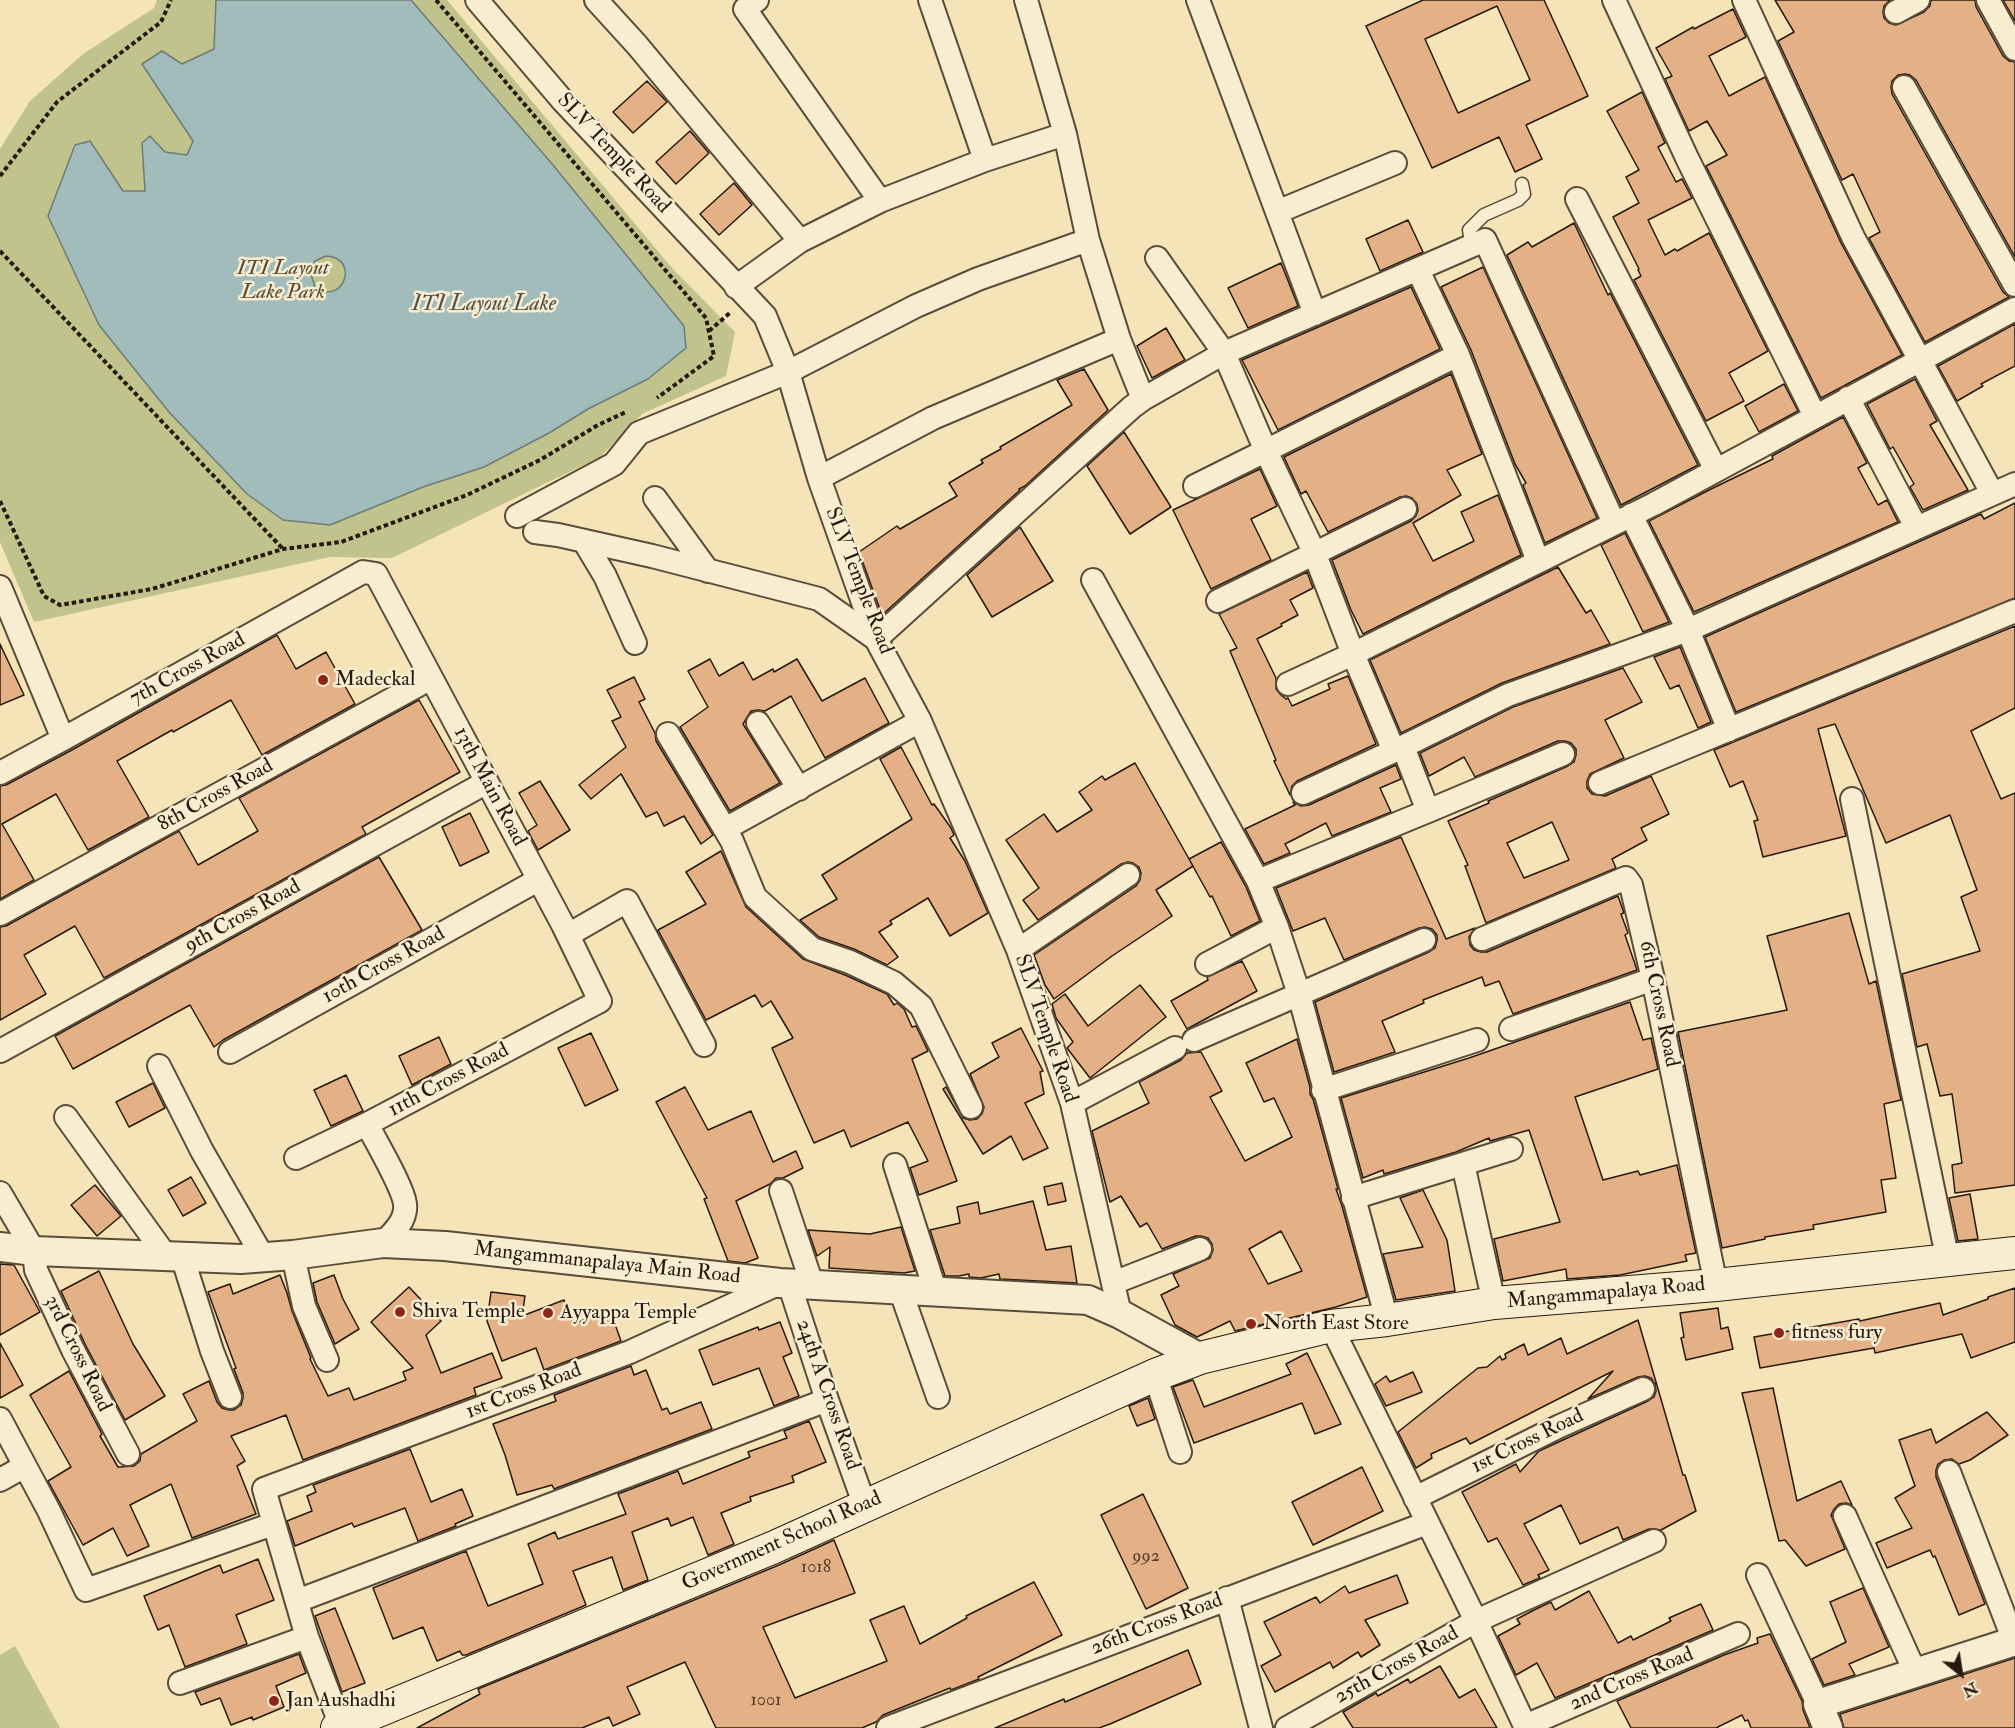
<!DOCTYPE html>
<style>
body{margin:0}
#map{position:relative;width:2015px;height:1728px;overflow:hidden;background:#f5e4b8;font-family:"IM FELL Double Pica",serif}
canvas{display:block}
.north{position:absolute;left:1931px;top:1644px;width:60px;height:60px;-webkit-text-stroke:4px #f8edd1;paint-order:stroke;rotate:150deg;font-size:16px;font-weight:700;line-height:24px;text-align:center;color:#271910}
.north::after{content:'';display:block;margin:auto;width:21px;height:27px;background:#271910;clip-path:polygon(50% 0,100% 100%,50% 72%,0 100%)}
</style>
<div id="map">
<canvas width="2015" height="1728"></canvas>
<div class="north">N</div>
</div>
<script>
const g = document.querySelector('canvas').getContext('2d');
g.lineJoin = 'round';
function fillPath(path, color) {
  g.fillStyle = color;
  g.fill(path, 'evenodd');
}
function strokePath(path, color, width, dash) {
  g.strokeStyle = color;
  g.lineWidth = width;
  g.lineCap = dash ? 'butt' : 'round';
  g.setLineDash(dash || []);
  g.stroke(path);
}
function label(font, color, halo, rows, align = 'center') {
  g.font = font + ' "IM FELL Double Pica",serif';
  g.lineWidth = 5;
  g.setLineDash([]);
  g.textBaseline = 'middle';
  g.strokeStyle = halo;
  g.fillStyle = color;
  for (const [text, x, y, turn = 0] of rows) {
    g.save();
    g.translate(x, y);
    g.rotate((+turn || 0) * Math.PI / 180);
    g.textAlign = isNaN(turn) ? turn : align;
    if (halo) g.strokeText(text, 0, 0);
    g.fillText(text, 0, 0);
    g.restore();
  }
}
fillPath(new Path2D(`
 M157,0H447L673,269L735,332L726,376L642,414L600,457L392,558L330,557L34,622L0,542V149L30,101L83,54L154,8Z
 M15,1646L60,1728H0V1655Z`), '#c0c38c');
const water = new Path2D(`
 M216,0H411L553,165L684,326L686,348L648,379L588,409L549,433L484,467L423,487L330,525L283,520L247,494L169,412L99,325L48,216L75,145L90,141L123,191H145L142,143L150,136L165,152L187,155L193,141L142,64L162,51L182,64L214,49ZM326,256C361,258 343,307 315,287L310,271L315,261Z`);
fillPath(water, '#a1bcba');
strokePath(water, '#707b76', 1.5);
const building = new Path2D(`
 M1423,0H1544L1588,96L1526,125L1542,159L1515,172L1499,137L1432,168L1366,26ZM1497,6L1530,80L1458,113L1425,39Z
 M1775,0H1890L1884,6L1883,12L1884,18L1889,23L1896,25L1924,12L1930,6L1931,0H1975L1976,7L2003,56L2009,61L2015,62V257L1916,80L1910,75L1905,74L1898,75L1892,81L1891,87L1892,94L2003,292L2009,297L1925,342L1869,238L1880,232L1853,174L1842,180L1778,41L1794,32Z
 M2003,0H2015V21Z
 M1733,9L1746,37L1709,56L1729,96L1765,77L1841,243L1902,355L1821,398L1706,166L1727,155L1707,121L1689,131L1665,79L1672,76L1656,48L1693,27L1694,29Z
 M647,81L667,102L633,133L613,112Z
 M1642,92L1665,143L1658,147L1676,182L1682,179L1692,198L1648,220L1665,255L1675,249L1677,251L1709,233L1768,351L1729,373L1744,401L1706,421L1634,280L1641,276L1638,270L1639,269L1613,217L1639,203L1626,177L1639,170L1607,111Z
 M690,131L709,153L676,184L656,162Z
 M734,183L752,205L719,235L700,214Z
 M1408,220L1423,252L1380,271L1366,239Z
 M1574,223L1608,295L1610,293L1698,465L1621,505L1507,255L1528,242L1532,247Z
 M1281,263L1298,306L1248,328L1228,288Z
 M1483,267L1597,518L1545,543L1523,485L1526,483L1515,464L1471,350L1441,287Z
 M1411,287L1440,349L1278,430L1242,360Z
 M2015,324V366L1981,384L1983,386L1957,401L1938,366Z
 M1166,328L1185,360L1152,378L1137,346Z
 M1084,369L1108,410L1025,486L1019,489L1020,490L882,615L859,552L897,526L900,529L957,496L949,483L983,463L981,460L1001,449L1000,447L1072,405L1057,380Z
 M1451,374L1482,454L1447,470L1461,495L1413,523L1433,561L1474,541L1461,512L1498,495L1521,555L1363,634L1351,610L1332,560L1411,521L1416,516L1418,510L1417,504L1412,498L1406,496L1400,497L1328,532L1306,491L1301,494L1284,457Z
 M1915,379L1937,421L1930,425L1968,490L1923,510L1910,487L1914,484L1893,447L1890,449L1867,404Z
 M1784,384L1798,411L1759,432L1745,406Z
 M1843,417L1867,463L1858,468L1878,505L1887,500L1898,522L1694,612L1649,521L1711,489L1773,459L1772,456Z
 M1124,432L1171,507L1130,534L1087,466Z
 M1260,469L1277,506L1251,519L1271,560L1211,589L1173,510Z
 M2015,503V598L1736,712L1705,637L1981,514L1984,519Z
 M1020,527L1053,581L992,617L967,575Z
 M1625,533L1669,622L1643,632L1601,545Z
 M1558,567L1586,613L1591,610L1610,644L1502,683L1401,733L1370,660Z
 M1307,572L1313,588L1290,600L1298,615L1281,624L1282,626L1257,639L1276,678V689L1281,695L1286,699L1288,698L1292,706L1330,689L1328,684L1348,676L1376,744L1297,781L1292,786L1290,795L1274,761L1276,760L1230,651L1237,648L1219,614Z
 M2015,626V708L1971,731L2001,799L2015,793V1185L1955,1193L1952,1165L1962,1163L1952,1094L1940,1096L1927,1044L1917,1047L1902,974L1980,951L1961,897L1977,890L1950,815L1886,843L1835,724L1818,729L1846,836L1763,857L1754,821L1758,820L1743,781L1730,787L1714,750Z
 M277,635L296,669L326,652L355,704L262,755L231,700L173,732L172,730L117,761L149,817L88,850L56,794L2,824L34,880L0,899V786L6,785L70,751Z
 M0,644L24,695L0,705Z
 M1680,647L1711,722L1698,728L1679,685L1670,689L1654,657Z
 M710,659L719,676L743,662L753,680L773,669L774,672L797,659L822,701L865,678L889,723L825,758L791,696L765,711L758,710L751,711L743,724L780,783L730,811L680,727L708,707L688,671Z
 M1623,668L1642,702L1605,720L1624,758L1590,774L1587,781V788L1592,794L1605,796L1651,776L1669,814L1641,828L1647,840L1612,859L1616,868L1486,923L1465,866L1468,865L1448,821L1489,803L1488,801L1568,766L1574,762L1576,755V749L1571,743L1565,741H1558L1475,777L1464,757L1429,776L1420,753L1513,707ZM1552,822L1569,860L1524,878L1507,843Z
 M634,677L645,699L639,702L655,733L656,741L713,835L701,844L684,816L664,826L657,812L646,817L621,774L591,799L579,785L626,747L612,721L621,717L607,690Z
 M419,700L460,772L362,827L366,834L104,978L75,926L24,955L46,994L0,1020V927L6,926L179,831L198,865L258,831L239,798Z
 M901,747L932,805L934,804L951,828L954,835L950,838L965,861L988,913L950,936L928,898L890,921L892,924L879,932L898,957L887,965L854,949L819,937L800,920L837,899L822,875L912,819L880,759Z
 M1135,763L1193,866L1156,890L1172,916L1112,956L1054,999L1045,985L1034,955L1136,886L1140,880L1141,873L1139,867L1133,863L1128,862L1121,864L1038,920L1023,900L1039,888L1006,840L1044,814L1057,832L1092,810L1079,792L1102,776L1105,780Z
 M1396,765L1401,779L1380,788L1391,812L1332,836L1326,823L1285,844L1290,853L1264,864L1245,829L1295,805L1293,802L1301,806L1309,805Z
 M540,781L570,830L538,850L528,831L537,825L519,793Z
 M470,813L489,852L460,866L442,827Z
 M1401,837L1446,939L1475,928L1469,937L1470,945L1474,950L1481,952H1487L1618,896L1624,913L1621,914L1628,933L1625,935L1637,970L1513,1014L1499,981L1485,986L1482,977L1423,1000L1424,1003L1382,1021L1395,1052L1334,1072L1315,1002L1429,952L1435,948L1437,941V935L1432,929L1425,927L1419,928L1344,960L1325,918L1293,931L1276,888Z
 M1221,842L1246,887L1260,921L1231,936L1212,896L1210,897L1189,859Z
 M721,851L746,907L803,959L845,975L887,994L894,1005L897,1003L904,1009L912,1027L916,1026L928,1051L912,1059L957,1181L919,1195L910,1168L928,1161L908,1122L851,1147L844,1130L814,1143L772,1048L793,1038L771,1001L762,1007L755,995L706,1020L658,930L706,904L686,872Z
 M379,857L422,930L223,1040L214,1047L190,1005L73,1069L55,1036Z
 M1849,913L1869,984L1876,981L1901,1100L1884,1104L1896,1178L1881,1180L1886,1212L1813,1225L1814,1229L1765,1237V1239L1722,1248L1678,1032L1787,1010L1767,936Z
 M1242,961L1257,991L1187,1029L1171,1001L1208,980L1207,977Z
 M1140,985L1166,1017L1090,1078L1067,1048L1073,1042L1056,1018L1052,1004L1065,994L1088,1026Z
 M1630,1002L1643,1040L1651,1038L1658,1069L1575,1097L1603,1180L1638,1171L1640,1175L1677,1165L1696,1253L1685,1255L1687,1261L1620,1275L1567,1279L1566,1269L1503,1281L1494,1239L1560,1222L1529,1130L1490,1141L1489,1138L1456,1152L1384,1174L1383,1170L1363,1178L1341,1098L1469,1058Z
 M1021,1028L1043,1071L1040,1072L1044,1094L1025,1103L1048,1148L1023,1160L1011,1136L983,1154L943,1089L946,1087L963,1118L970,1120L977,1119L982,1114L984,1107L970,1074L999,1057L992,1043Z
 M591,1033L618,1090L585,1106L558,1048Z
 M439,1037L451,1064L412,1085L399,1056Z
 M1297,1039L1310,1087V1094L1313,1099L1338,1189H1336L1342,1206L1367,1297L1336,1307L1235,1331L1230,1321L1197,1337L1175,1325L1161,1295L1179,1286L1173,1274L1210,1258L1213,1250L1212,1244L1208,1238L1201,1236H1196L1162,1249L1147,1223L1140,1227L1121,1196L1110,1202L1092,1131L1149,1103L1139,1082L1181,1060L1187,1053L1201,1052L1222,1091L1210,1097L1245,1161L1292,1137L1274,1098L1264,1102L1246,1063ZM1281,1231L1302,1271L1268,1284L1249,1249Z
 M346,1075L363,1111L331,1126L314,1090Z
 M153,1083L165,1108L129,1127L116,1102Z
 M685,1087L708,1130L751,1111L773,1162L796,1151L803,1168L783,1178H776L770,1184L736,1201L758,1258L745,1263L728,1261L704,1199L707,1198L656,1102Z
 M191,1177L206,1203L183,1216L168,1190Z
 M1062,1183L1066,1201L1048,1205L1044,1187Z
 M95,1185L121,1216L97,1236L71,1205Z
 M1423,1190L1447,1240L1455,1291L1396,1300L1383,1254L1423,1247L1400,1198Z
 M1970,1194L1978,1239L1958,1241L1949,1198Z
 M1033,1201L1046,1250L1071,1246L1077,1283L1000,1279L999,1274L981,1278L969,1277V1274L959,1276H945L930,1230L960,1223L957,1207L978,1202L980,1214Z
 M901,1227L915,1271L904,1273L829,1268L830,1247L817,1256L808,1230L870,1234Z
 M0,1264L14,1265L40,1312L0,1335Z
 M99,1271L133,1344L165,1396L125,1420L85,1344L61,1291Z
 M280,1275L287,1293L292,1311L311,1358L310,1359L328,1396L349,1388L354,1400L406,1380L403,1372L413,1368L371,1322L409,1287L441,1321L426,1335L441,1373L492,1353L502,1378L474,1388L476,1395L303,1460L286,1415L231,1436L245,1461L237,1466L256,1514L192,1538L171,1484L130,1505L149,1546L127,1556L113,1528L83,1545L48,1481L71,1467L30,1395L69,1371L102,1434L100,1436L118,1467L134,1466L140,1461L141,1454L197,1421L183,1394L209,1381L217,1402L222,1408L229,1410H234L241,1405L243,1398V1393L234,1369L236,1368L208,1292L230,1284L233,1294Z
 M334,1275L343,1299L359,1329L335,1344L317,1302L313,1283Z
 M2015,1288V1342L1971,1358L1962,1334L1875,1353L1874,1348L1760,1368L1754,1337L1859,1319L1860,1321L1940,1303L1943,1315L1988,1299V1297Z
 M491,1292L525,1296L522,1316L564,1300L573,1324L610,1310L621,1341L544,1370L536,1348L502,1361L487,1321Z
 M1718,1308L1721,1329L1728,1327L1733,1349L1686,1360L1681,1338L1684,1337L1680,1313Z
 M1638,1320L1683,1475H1685L1696,1511L1661,1530L1649,1529L1623,1540L1618,1527L1580,1544L1561,1505L1524,1524L1549,1570L1538,1575L1540,1578L1523,1585L1497,1538L1488,1542L1462,1492L1516,1464L1520,1472L1539,1451L1648,1401L1654,1397L1656,1391L1655,1384L1651,1378L1645,1376L1638,1377L1588,1399L1613,1371L1470,1444L1466,1438L1431,1454L1432,1458L1416,1468L1398,1432L1478,1368L1487,1367L1500,1356L1502,1360L1506,1358L1505,1354L1524,1344L1528,1355L1561,1338L1567,1354Z
 M780,1322L792,1353L783,1357L799,1396L774,1406L759,1368L713,1385L699,1350L758,1327L759,1330Z
 M0,1343L23,1385L0,1398Z
 M1307,1353L1341,1424L1315,1434L1302,1403L1194,1443L1173,1387L1193,1380L1204,1407L1291,1374L1286,1364Z
 M631,1366L634,1375L646,1370L662,1410L667,1408L670,1414L701,1402L712,1429L554,1489L552,1485L517,1495L505,1455L493,1424L556,1401L554,1395Z
 M1413,1372L1422,1392L1386,1406L1375,1384L1386,1376L1390,1382Z
 M1773,1388L1797,1501L1841,1481L1852,1505L1846,1503L1839,1504L1834,1509L1831,1515L1845,1549L1806,1566L1785,1540L1779,1541L1742,1393Z
 M1148,1398L1155,1419L1137,1426L1129,1406Z
 M1987,1412L2008,1435L1970,1460L1959,1464L1952,1459L1944,1460L1938,1464L1936,1470V1477L1985,1604L1959,1615L1935,1556L1933,1557L1930,1550L1887,1568L1876,1543L1912,1528L1895,1498L1915,1486L1899,1440L1931,1429L1936,1443Z
 M809,1421L826,1462L792,1476L794,1482L750,1497L751,1501L721,1513L734,1544L708,1555L693,1517L671,1526L668,1518L632,1532L648,1580L623,1590L612,1557L573,1571L586,1605L466,1655H462L460,1651L437,1661L423,1627L393,1639L373,1588L466,1551L488,1606L543,1584L528,1544L555,1532L558,1539L626,1514L618,1494L678,1471L683,1484L750,1457L748,1452L787,1438L784,1431Z
 M410,1449L431,1502L462,1489L473,1516L455,1524L456,1526L418,1541L405,1508L354,1527L352,1523L295,1546L287,1521L312,1511L307,1496L316,1492L313,1485Z
 M1362,1467L1383,1511L1313,1545L1292,1502Z
 M1143,1494L1188,1588L1146,1609L1101,1515Z
 M834,1540L855,1593L763,1627L795,1698L887,1661L870,1620L904,1606L920,1644L967,1618L966,1616L1034,1582L1062,1635L978,1677L979,1679L951,1690L950,1688L883,1715L876,1722L862,1728H716L685,1662L627,1687L640,1714L613,1726L609,1717L582,1728H417L480,1694L478,1689L779,1565Z
 M258,1559L274,1600L236,1615L247,1644L185,1667L169,1625L158,1630L144,1596L220,1565L223,1573Z
 M1397,1575L1408,1603L1365,1620L1380,1645L1361,1657L1358,1652L1333,1668L1330,1662L1275,1692L1261,1666L1281,1655L1264,1622L1316,1597L1320,1603L1345,1586L1349,1593Z
 M1863,1588L1889,1647L1849,1664L1855,1675L1824,1685L1812,1659L1846,1642L1830,1602Z
 M1589,1591L1618,1643L1631,1636L1633,1640L1671,1621L1669,1618L1701,1604L1713,1630L1555,1698L1537,1663L1516,1675L1498,1636L1520,1624L1517,1619L1536,1609L1551,1602L1555,1610Z
 M335,1608L365,1683L342,1692L315,1616Z
 M1770,1634L1802,1701L1803,1710L1810,1728H1751L1748,1720L1745,1721L1742,1715L1716,1728H1631L1617,1701L1724,1655L1758,1643L1757,1638Z
 M1188,1650L1201,1684L1110,1724L1099,1728H995L1064,1699L1065,1702Z
 M299,1654L306,1673L276,1686L284,1707L253,1720L252,1717L231,1725L220,1698L201,1705L195,1692Z
 M2015,1658V1728H1844L1840,1714Z
 M1440,1666L1459,1698L1475,1689L1497,1728H1353L1343,1712L1376,1693L1378,1696L1408,1679L1410,1683Z`);
fillPath(building, '#e4b186');
strokePath(building, '#271910', 1.5);
const service = new Path2D(`
 M1472,246L1469,230L1484,215L1518,200L1524,194L1522,184`);
const minor = new Path2D(`
 M477,0L563,101L765,316L788,372L819,478L876,639L920,721L1018,950L1072,1103L1120,1314
 M596,0L637,45L800,241
 M757,0L745,9L880,201
 M930,0L985,160
 M1026,0L1065,134L1088,240L1119,339L1143,399
 M1198,0L1315,314
 M1614,0L1687,158L1815,416
 M1744,0L1853,237L1992,493
 M1988,0L2015,49
 M1896,12L1918,0
 M1904,87L2015,285
 M1577,199L1716,470
 M1277,212L1395,163
 M1157,258L1224,353L1265,449L1314,552L1353,654L1394,751L1508,695L1688,630L2015,484
 M1418,270L1458,355L1538,561
 M736,287L800,241L880,201L985,160L1065,134
 M1848,398L1916,527
 M819,478L933,418L1119,339
 M1195,486L1458,355
 M655,498L708,571
 M1631,515L1688,630L1729,730
 M517,516L614,464L639,433L788,372L916,306L978,279L1088,240
 M535,532L558,535L652,556L819,599L876,639L1132,407L1143,399L1224,353L1485,240L1614,523
 M584,541L605,576L635,643
 M1093,580L1258,881L1277,927L1299,994L1387,1320
 M0,587L63,739
 M1218,601L1405,509
 M1288,684L1353,654L1654,504L2015,309
 M758,723L799,789
 M668,734L732,841L755,897L812,949L850,962L894,983L921,1006L971,1107
 M0,773L63,739L363,572L376,574L563,925L600,1001L367,1124L296,1158
 M1600,783L2015,611
 M1303,793L1394,751
 M1852,799L1948,1261
 M1428,811L1563,754
 M725,829L920,721
 M1258,881L1428,811L1403,747
 M0,914L431,678
 M568,935L627,901L704,1045
 M1482,939L1626,878L1631,885L1653,979L1716,1285
 M1018,950L1128,875
 M1207,964L1277,927
 M1511,1029L1653,979
 M1194,1040L1424,940
 M0,1051L487,782
 M230,1052L538,880
 M159,1066L202,1151L263,1257
 M1323,1090L1477,1040
 M1072,1103L1175,1048
 M66,1117L166,1256
 M367,1124C376,1142 403,1187 405,1204C407,1220 393,1233 383,1243
 M1463,1164L1494,1303
 M895,1165L936,1293
 M781,1191L812,1284
 M0,1193L34,1251L36,1270L73,1350L128,1454
 M1353,1198L1511,1149
 M293,1255L304,1306L327,1360
 M182,1256L212,1351L230,1397
 M789,1283L827,1400L865,1506
 M1113,1283L1200,1249
 M900,1289L938,1397
 M1331,1326L1476,1621L1526,1728
 M1155,1375L1180,1452
 M0,1419L49,1511L86,1590L273,1524
 M1949,1472L2014,1641
 M0,1480L25,1466
 M1415,1498L1560,1426L1643,1389
 M1845,1516L1915,1672
 M1758,1575L1818,1704
 M1227,1598L1261,1728
 M297,1601L827,1400
 M180,1683L307,1637
 M341,1726L307,1637L264,1489L630,1352L780,1283
 M1525,1726L1738,1634
 M888,1728L1427,1523
 M1287,1728L1476,1621L1654,1541`);
const tertiary = new Path2D(`
 M0,1247L34,1251L241,1259L293,1255L383,1243L445,1246L780,1283L1088,1300L1120,1314L1200,1358
 M1828,1728L1818,1704L2015,1641`);
const secondary = new Path2D(`
 M337,1728L772,1548L1155,1375L1200,1358L1331,1326L1387,1320L1494,1303L1716,1285L2015,1253`);
strokePath(service, '#5a4c3a', 15);
strokePath(minor, '#5a4c3a', 26);
strokePath(tertiary, '#5a4c3a', 32);
strokePath(secondary, '#271910', 34);
strokePath(new Path2D(`
 M436,0L706,318L714,356L657,398
 M0,176L57,102L161,22L171,0
 M0,251L283,549
 M709,331L731,312
 M0,501L44,596L60,605L152,589L283,549L341,542L467,495L540,460L598,425L626,412`), '#271910', 4, [4.5, 3]);
strokePath(service, '#f8edd1', 12);
strokePath(minor, '#f8edd1', 22);
strokePath(tertiary, '#f8edd1', 28);
strokePath(secondary, '#f8edd1', 32);
for (const [x, y, r, color] of [
 [323,680,6,"#8f2418"],
 [400,1312,6,"#8f2418"],
 [548,1313,6,"#8f2418"],
 [1251,1324,6,"#8f2418"],
 [1779,1333,6,"#8f2418"],
 [274,1701,6,"#8f2418"]
]) {
  const dot = new Path2D();
  dot.arc(x, y, r, 0, 2 * Math.PI);
  g.fillStyle = color;
  g.fill(dot);
  strokePath(dot, '#f8edd1', 2);
}
label('18px', '#563f2e', null, [
 ["992",1146,1557],
 ["1018",816,1568],
 ["1001",766,1701]
]);
label('21px', '#271910', '#f8edd1', [
 ["SLV Temple Road",613,154,47],
 ["SLV Temple Road",858,581,69],
 ["7th Cross Road",188,670,-29],
 ["13th Main Road",489,787,62],
 ["8th Cross Road",216,796,-29],
 ["9th Cross Road",243,917,-29],
 ["10th Cross Road",384,966,-29],
 ["6th Cross Road",1658,1004,78],
 ["SLV Temple Road",1045,1029,71],
 ["11th Cross Road",449,1081,-28],
 ["Mangammanapalaya Main Road",607,1264,6],
 ["Mangammapalaya Road",1606,1294,-5],
 ["3rd Cross Road",77,1354,64],
 ["1st Cross Road",524,1392,-21],
 ["24th A Cross Road",827,1395,71],
 ["1st Cross Road",1528,1442,-26],
 ["Government School Road",782,1542,-24],
 ["26th Cross Road",1157,1625,-21],
 ["25th Cross Road",1397,1666,-29],
 ["2nd Cross Road",1632,1680,-23]
]);
label('italic 21px', '#554c35', '#f8edd1', [
 ["ITI Layout",283,269],
 ["Lake Park",283,293]
]);
label('21px', '#271910', '#f8edd1', [
 ["Madeckal",335,680],
 ["Shiva Temple",412,1312],
 ["Ayyappa Temple",560,1313],
 ["North East Store",1263,1324],
 ["fitness fury",1791,1333],
 ["Jan Aushadhi",286,1701]
], 'left');
label('italic 22px', '#52524c', '#f8edd1', [
 ["ITI Layout Lake",484,305]
]);
</script>
